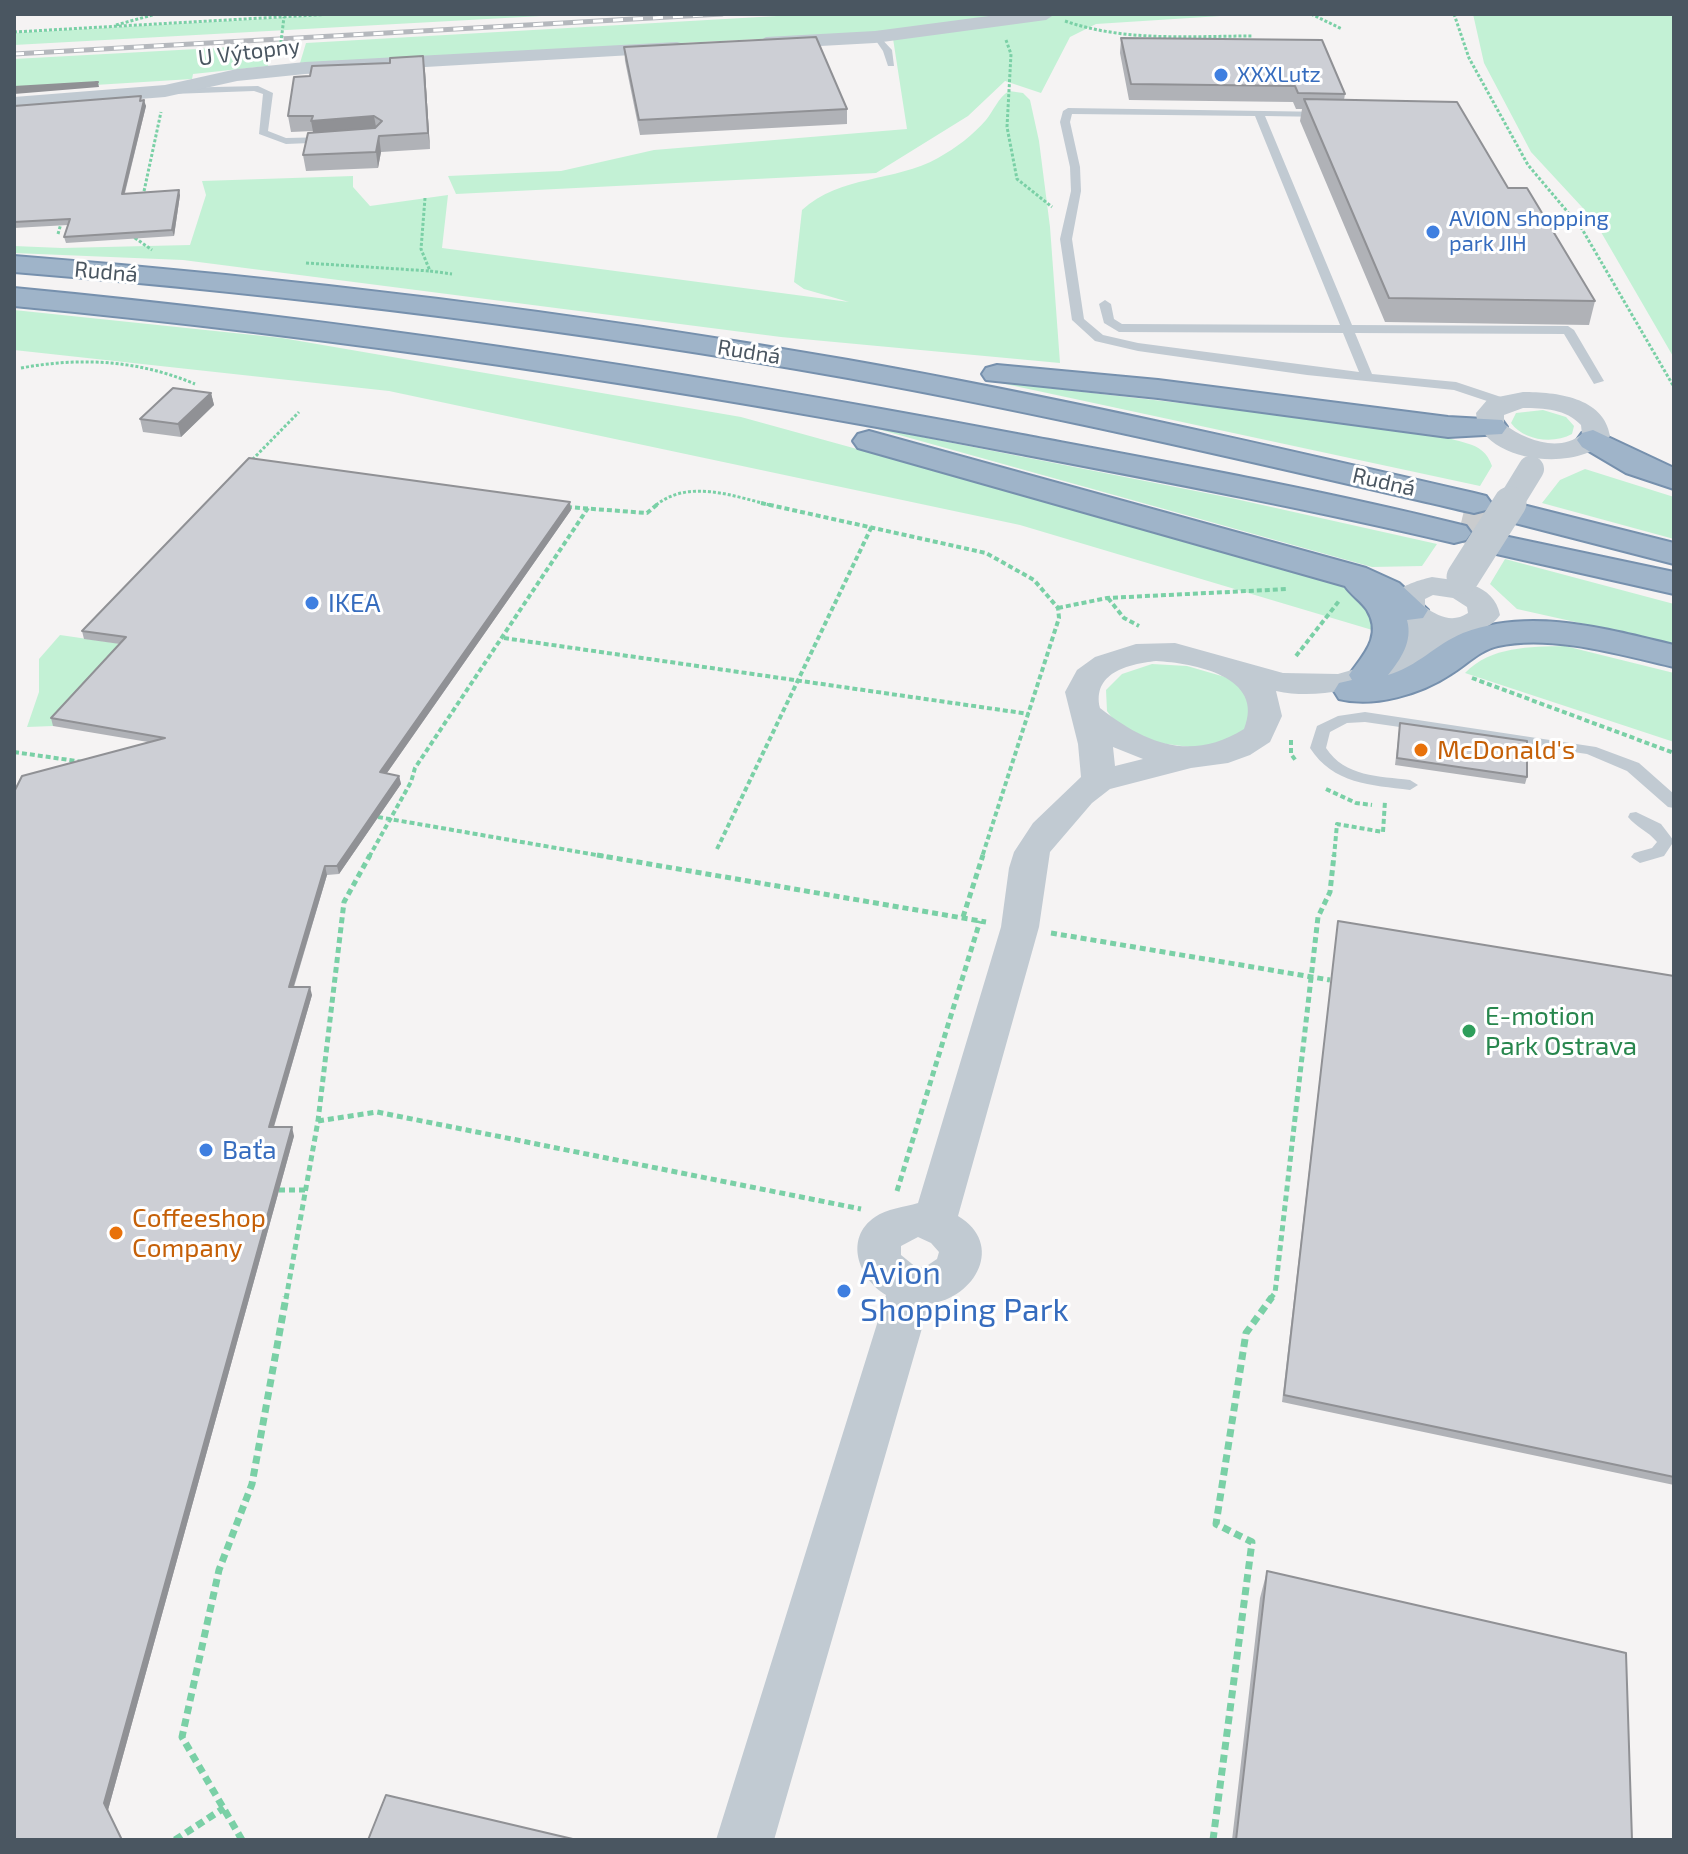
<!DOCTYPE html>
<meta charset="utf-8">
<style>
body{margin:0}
#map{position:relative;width:1688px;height:1854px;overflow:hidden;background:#f5f3f3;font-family:"Exo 2",sans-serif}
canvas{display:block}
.frame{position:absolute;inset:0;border:16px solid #4a5661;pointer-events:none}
</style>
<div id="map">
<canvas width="1688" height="1854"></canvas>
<div class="frame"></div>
</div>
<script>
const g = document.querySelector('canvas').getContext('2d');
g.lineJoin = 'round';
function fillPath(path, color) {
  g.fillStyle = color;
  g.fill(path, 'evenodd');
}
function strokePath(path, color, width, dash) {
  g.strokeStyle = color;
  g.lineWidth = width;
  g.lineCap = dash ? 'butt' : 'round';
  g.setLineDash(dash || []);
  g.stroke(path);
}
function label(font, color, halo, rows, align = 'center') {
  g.font = font + ' "Exo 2",sans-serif';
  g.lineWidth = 6;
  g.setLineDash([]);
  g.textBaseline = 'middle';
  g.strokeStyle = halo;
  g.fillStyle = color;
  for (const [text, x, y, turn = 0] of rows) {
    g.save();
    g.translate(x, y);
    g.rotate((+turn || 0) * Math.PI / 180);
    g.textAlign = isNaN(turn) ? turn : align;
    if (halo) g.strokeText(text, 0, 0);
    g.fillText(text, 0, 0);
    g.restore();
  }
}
fillPath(new Path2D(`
 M353,14H578L14,45V33Z
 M812,14H1252L1096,24L1070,37L1041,93L1005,81L968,116L876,173L456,194L448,176L561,171L654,150L907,129L892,32L300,63L306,43Z
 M1473,14H1674V358L1594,220L1531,152L1484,63Z
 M270,45L268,66L193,74L192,79L14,90V59Z
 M1009,91L1023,93L1030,100L1039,141L1050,227L1060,363L781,337L183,260L14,253V246L62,248L190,245L206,195L202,181L353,176V187L370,206L448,195L442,248L849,302L804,289L794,282L802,210C840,175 895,182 938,158C956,148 973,135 986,120C994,110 998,98 1009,91Z
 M14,310L282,338L741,417L1328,579L1358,593L1379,632L1020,525L389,391L14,350Z
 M996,382L1434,432C1455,445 1483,438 1492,466L1480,486Z
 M1543,410L1566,417L1574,426L1572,434C1554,444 1524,441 1511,423L1516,413Z
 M867,426L1231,498L1437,544L1422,566L1372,567Z
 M1585,469L1674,497V539L1542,503L1560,480Z
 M1505,559L1674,604V644L1517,609L1490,584Z
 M60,635L129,645L53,726L27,727L39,692V659Z
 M1565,646L1674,673V742L1465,673C1491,646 1530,647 1565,646Z
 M1152,664L1187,666L1232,679L1252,700L1246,730L1205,749L1151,742L1115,722L1107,711L1106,690L1122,674Z`), '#c3f1d5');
strokePath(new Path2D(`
 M1461,523L1510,535`), '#caccce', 38, [38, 19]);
const trunk = new Path2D(`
 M14,256C294,278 572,312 848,360C1058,397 1266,445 1474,493L1486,496L1491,503L1486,510L1474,513C1266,465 1058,416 848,378C572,329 294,295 14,272Z
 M14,288C351,320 684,371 1017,434C1167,462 1318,489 1466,526L1471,533L1466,540L1454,543C1309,509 1162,481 1016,453C684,389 351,338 14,306Z
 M997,365L1158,380L1448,417L1502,420L1507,427L1502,434L1448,437L1158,398L986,380L982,374L986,368Z
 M1593,430L1674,468V489L1626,473L1582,447L1577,440L1582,433Z
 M869,431L1366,568L1399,583L1428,610L1423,618L1407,620C1413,641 1401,659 1388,675C1417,667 1436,644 1463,633C1531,607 1606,629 1674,645V667C1622,655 1551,634 1498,646C1480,650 1466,665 1451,674C1421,694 1374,708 1339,699L1334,691L1339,683L1352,680L1349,675C1363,655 1383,636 1367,610C1361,601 1351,595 1345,586L858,448L853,441L858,434Z
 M1523,505L1674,543V564L1511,522L1506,515L1511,508Z
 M1504,536L1674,572V594L1492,553L1487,546L1492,539Z`);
strokePath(trunk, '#7690ad', 4);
strokePath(new Path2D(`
 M1311,14L1342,29
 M1454,14L1469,58L1528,165L1582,229L1674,387
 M1065,21C1125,42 1190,36 1253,36
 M116,25L156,14
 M14,32L333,14
 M1006,40L1011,54L1007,127L1017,179L1052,207
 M143,196L161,112
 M425,198L421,249L430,271L452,274
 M136,233L135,238L152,250
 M58,234L62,220
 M306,263L430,271
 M21,368C81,357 138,360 195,384
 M249,463L299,412
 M656,505C689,479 733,496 770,505`), '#7ad0a6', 3, [3, 2]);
strokePath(new Path2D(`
 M761,503L986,553L1034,580L1058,608L1059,618L982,857
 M567,507L647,513L659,503
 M1108,598L1124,618L1139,626
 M1058,608L1107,598L1288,589
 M504,638L1029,714
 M1296,656L1339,601
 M1472,678L1674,753
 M1291,740V754L1296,761
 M14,752L83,762
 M1326,789L1356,803L1372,805
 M378,817L608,857
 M717,849L872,526
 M369,857L411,782L415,768L588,508
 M1334,857L1337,824L1383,832L1385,801`), '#7ad0a6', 4, [5, 3]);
strokePath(new Path2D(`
 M597,855L986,922
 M963,917L983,855
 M1051,933L1330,980
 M318,1121L377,1112L861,1209
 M279,1190H305
 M897,1191L980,921
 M286,1299L318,1121L344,902L370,855
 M1270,1299L1275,1293L1318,917L1330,892L1334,855`), '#7ad0a6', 5, [6, 4]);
strokePath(new Path2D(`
 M175,1840L224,1808
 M242,1840L182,1737L219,1570L252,1484L286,1297
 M1213,1840L1252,1542L1216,1524L1246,1333L1272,1297`), '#7ad0a6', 7, [8, 5]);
fillPath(new Path2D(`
 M872,35H878L892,50L894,66H888L883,51Z
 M258,86L273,93L268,131L286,138L330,137L335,140L334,142L286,144L259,134L263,94L254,91L172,94L167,91L172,88Z
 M1068,108L1329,112L1331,114L1326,117L1265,116L1352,325L1568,326L1574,330L1604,381L1594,384L1564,334L1355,333L1372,374L1456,382L1510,400V406L1505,407L1454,390L1307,375L1138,351L1095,341L1072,320L1060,239L1071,191L1070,167L1060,122L1063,111ZM1072,114L1255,116L1340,325L1122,324L1114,319L1111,304L1105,300L1099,304L1104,323L1119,332L1343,333L1359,372L1138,343L1103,335L1084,319L1072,239L1081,191L1080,167L1070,122Z
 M1365,712L1596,747L1639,763L1674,794V808L1668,807L1627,771L1587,754L1365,722L1347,723L1330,732L1326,748C1345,777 1379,776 1410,780L1418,785L1410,790C1371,785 1333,784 1310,748L1317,726L1338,716Z
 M1636,812L1661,824L1674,841L1664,856L1640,863L1631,857L1634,853L1652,848L1657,842C1648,831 1636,827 1628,817L1630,813Z`), '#c1cad2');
fillPath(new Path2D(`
 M1004,14H1055L1046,20L875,43L766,49L756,43L766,37L875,31Z
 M677,42L684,44L687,48L684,52L305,74L237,81L165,97L14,109V97L165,85L237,69L305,62Z
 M1523,392C1556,392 1604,397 1610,436C1583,475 1479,463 1476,413L1488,399ZM1523,408C1544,408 1566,409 1581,425L1582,434C1559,453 1525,440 1504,424V415Z
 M1432,577C1459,581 1494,583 1500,615C1488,632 1473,629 1458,639C1441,651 1428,670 1411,681C1400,687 1391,680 1381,682C1345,690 1314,699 1276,691L1282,716L1270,742L1250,755L1228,763L1191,768L1110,789L1092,803L1050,852L1039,927L958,1216C1005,1244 976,1298 929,1304L774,1840H716L886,1295C858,1278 844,1238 875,1217C886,1209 905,1207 918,1203L1001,927L1009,868L1014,852L1033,823L1081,777L1078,744L1065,692L1077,670L1095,657L1136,644L1175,643L1283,673L1338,674L1362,667L1390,649L1402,619C1377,592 1411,582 1432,577ZM1433,595L1453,598L1467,607L1468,613C1453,623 1439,617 1425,607V599ZM1156,661C1193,663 1266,676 1244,729C1191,762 1146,744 1100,708C1092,673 1128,664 1156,661ZM1113,747L1143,759L1115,766ZM918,1237L931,1243L939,1252L937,1259L925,1267L917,1268L901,1255V1246Z`), '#c1cad2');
fillPath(trunk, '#9fb4c9');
const rail = new Path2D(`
 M14,54L722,14`);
strokePath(rail, '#b5b8bd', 5);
strokePath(rail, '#fff', 3, [10]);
strokePath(new Path2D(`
 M279,58L284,17`), '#7ad0a6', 3, [3, 2]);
strokePath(new Path2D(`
 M1509,505L1531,469`), '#c1cad2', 26);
strokePath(new Path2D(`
 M1463,577L1510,503`), '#c1cad2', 33);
fillPath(new Path2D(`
 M1121,38L1345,94L1344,100L1508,188L1595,301L1589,325L1385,322L1300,121L1302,109H1296L1293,102L1129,100L1120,53Z
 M624,47L847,109V124L640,135L625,61Z
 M425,71L430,149L381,152L378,168L306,171L303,155L313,131L291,132L288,116Z
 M142,100L146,106L125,193L180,195L174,236L66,243L64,237L68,225L14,228V106Z
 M211,393L214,405L181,437L143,432L140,419Z
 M571,510L387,773L399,776L401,784L339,874L327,875L294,987L312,995L274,1127L294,1136L108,1810L14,1840L148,742L53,726L51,718L120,644L84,639L82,631Z
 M1400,723L1527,777L1525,784L1395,765Z
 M1338,921L1674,976V1485L1282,1402Z
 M1267,1571L1632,1840H1232L1260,1598Z`), '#b0b2b7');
fillPath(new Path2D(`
 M423,56L425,71L430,149L428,133Z
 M98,82L99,87L14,94V88Z
 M144,100L146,106L123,199L122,194Z
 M374,116L377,132L314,137L311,121Z
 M379,136L381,152L378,168L376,152Z
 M179,190L180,195L174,236L172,230Z
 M211,393L214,405L181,437L178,424Z
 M570,502L571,510L382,780L380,772Z
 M399,776L401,784L339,874L337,866Z
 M325,866L327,875L291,995L289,987Z
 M310,987L312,995L271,1136L269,1127Z
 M292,1127L294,1136L108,1810L104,1803Z`), '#909195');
const building = new Path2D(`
 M816,37L847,109L639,120L624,47Z
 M1121,38L1322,40L1345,94L1298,93L1295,86L1131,84Z
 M423,56L428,133L379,136L376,152L303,155L308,133L375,128L382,121L374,116L311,121L313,116H288L294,77L310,76L312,66L390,63V58Z
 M98,82L14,88V87Z
 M141,96L140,101L144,100L122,194L179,190L172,230L64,237L70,219L14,222V106Z
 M1304,99L1457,102L1508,188H1527L1595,301L1389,298Z
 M173,388L211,393L178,424L140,419Z
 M249,458L570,502L380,772L399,776L337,866H325L289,987H310L269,1127H292L104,1803L122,1840H14V792L22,776L165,738L51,718L126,637L82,631Z
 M1400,723L1527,741V777L1397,758Z
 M1338,921L1674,976V1477L1284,1395Z
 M1267,1571L1626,1653L1632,1840H1236Z
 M386,1795L577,1840H368Z`);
fillPath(building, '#cdcfd5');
strokePath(building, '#909195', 2);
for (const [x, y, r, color] of [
 [1221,75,8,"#3f7fe0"],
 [1433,232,8,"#3f7fe0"],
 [312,603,8,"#3f7fe0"],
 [1421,750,8,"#e8710a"],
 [1469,1031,8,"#2e9e5b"],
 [206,1150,8,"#3f7fe0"],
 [116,1233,8,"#e8710a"],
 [844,1291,8,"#3f7fe0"]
]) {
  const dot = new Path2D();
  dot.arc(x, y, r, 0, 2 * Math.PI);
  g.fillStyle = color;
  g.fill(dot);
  strokePath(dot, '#fff', 3);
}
label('22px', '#4a5661', '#fff', [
 ["U Výtopny",249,52,-7],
 ["Rudná",106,272,5],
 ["Rudná",749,352,9],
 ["Rudná",1384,482,13]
]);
label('22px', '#366cbe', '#fff', [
 ["XXXLutz",1237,75],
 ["AVION shopping",1449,219],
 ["park JIH",1449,244]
], 'left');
label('26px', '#366cbe', '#fff', [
 ["IKEA",328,603],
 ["Baťa",222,1150]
], 'left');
label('26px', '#c56008', '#fff', [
 ["McDonald's",1437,750],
 ["Coffeeshop",132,1218],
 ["Company",132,1248]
], 'left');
label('26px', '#27864d', '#fff', [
 ["E-motion",1485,1016],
 ["Park Ostrava",1485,1046]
], 'left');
label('32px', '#366cbe', '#fff', [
 ["Avion",860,1273],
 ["Shopping Park",860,1310]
], 'left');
</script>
